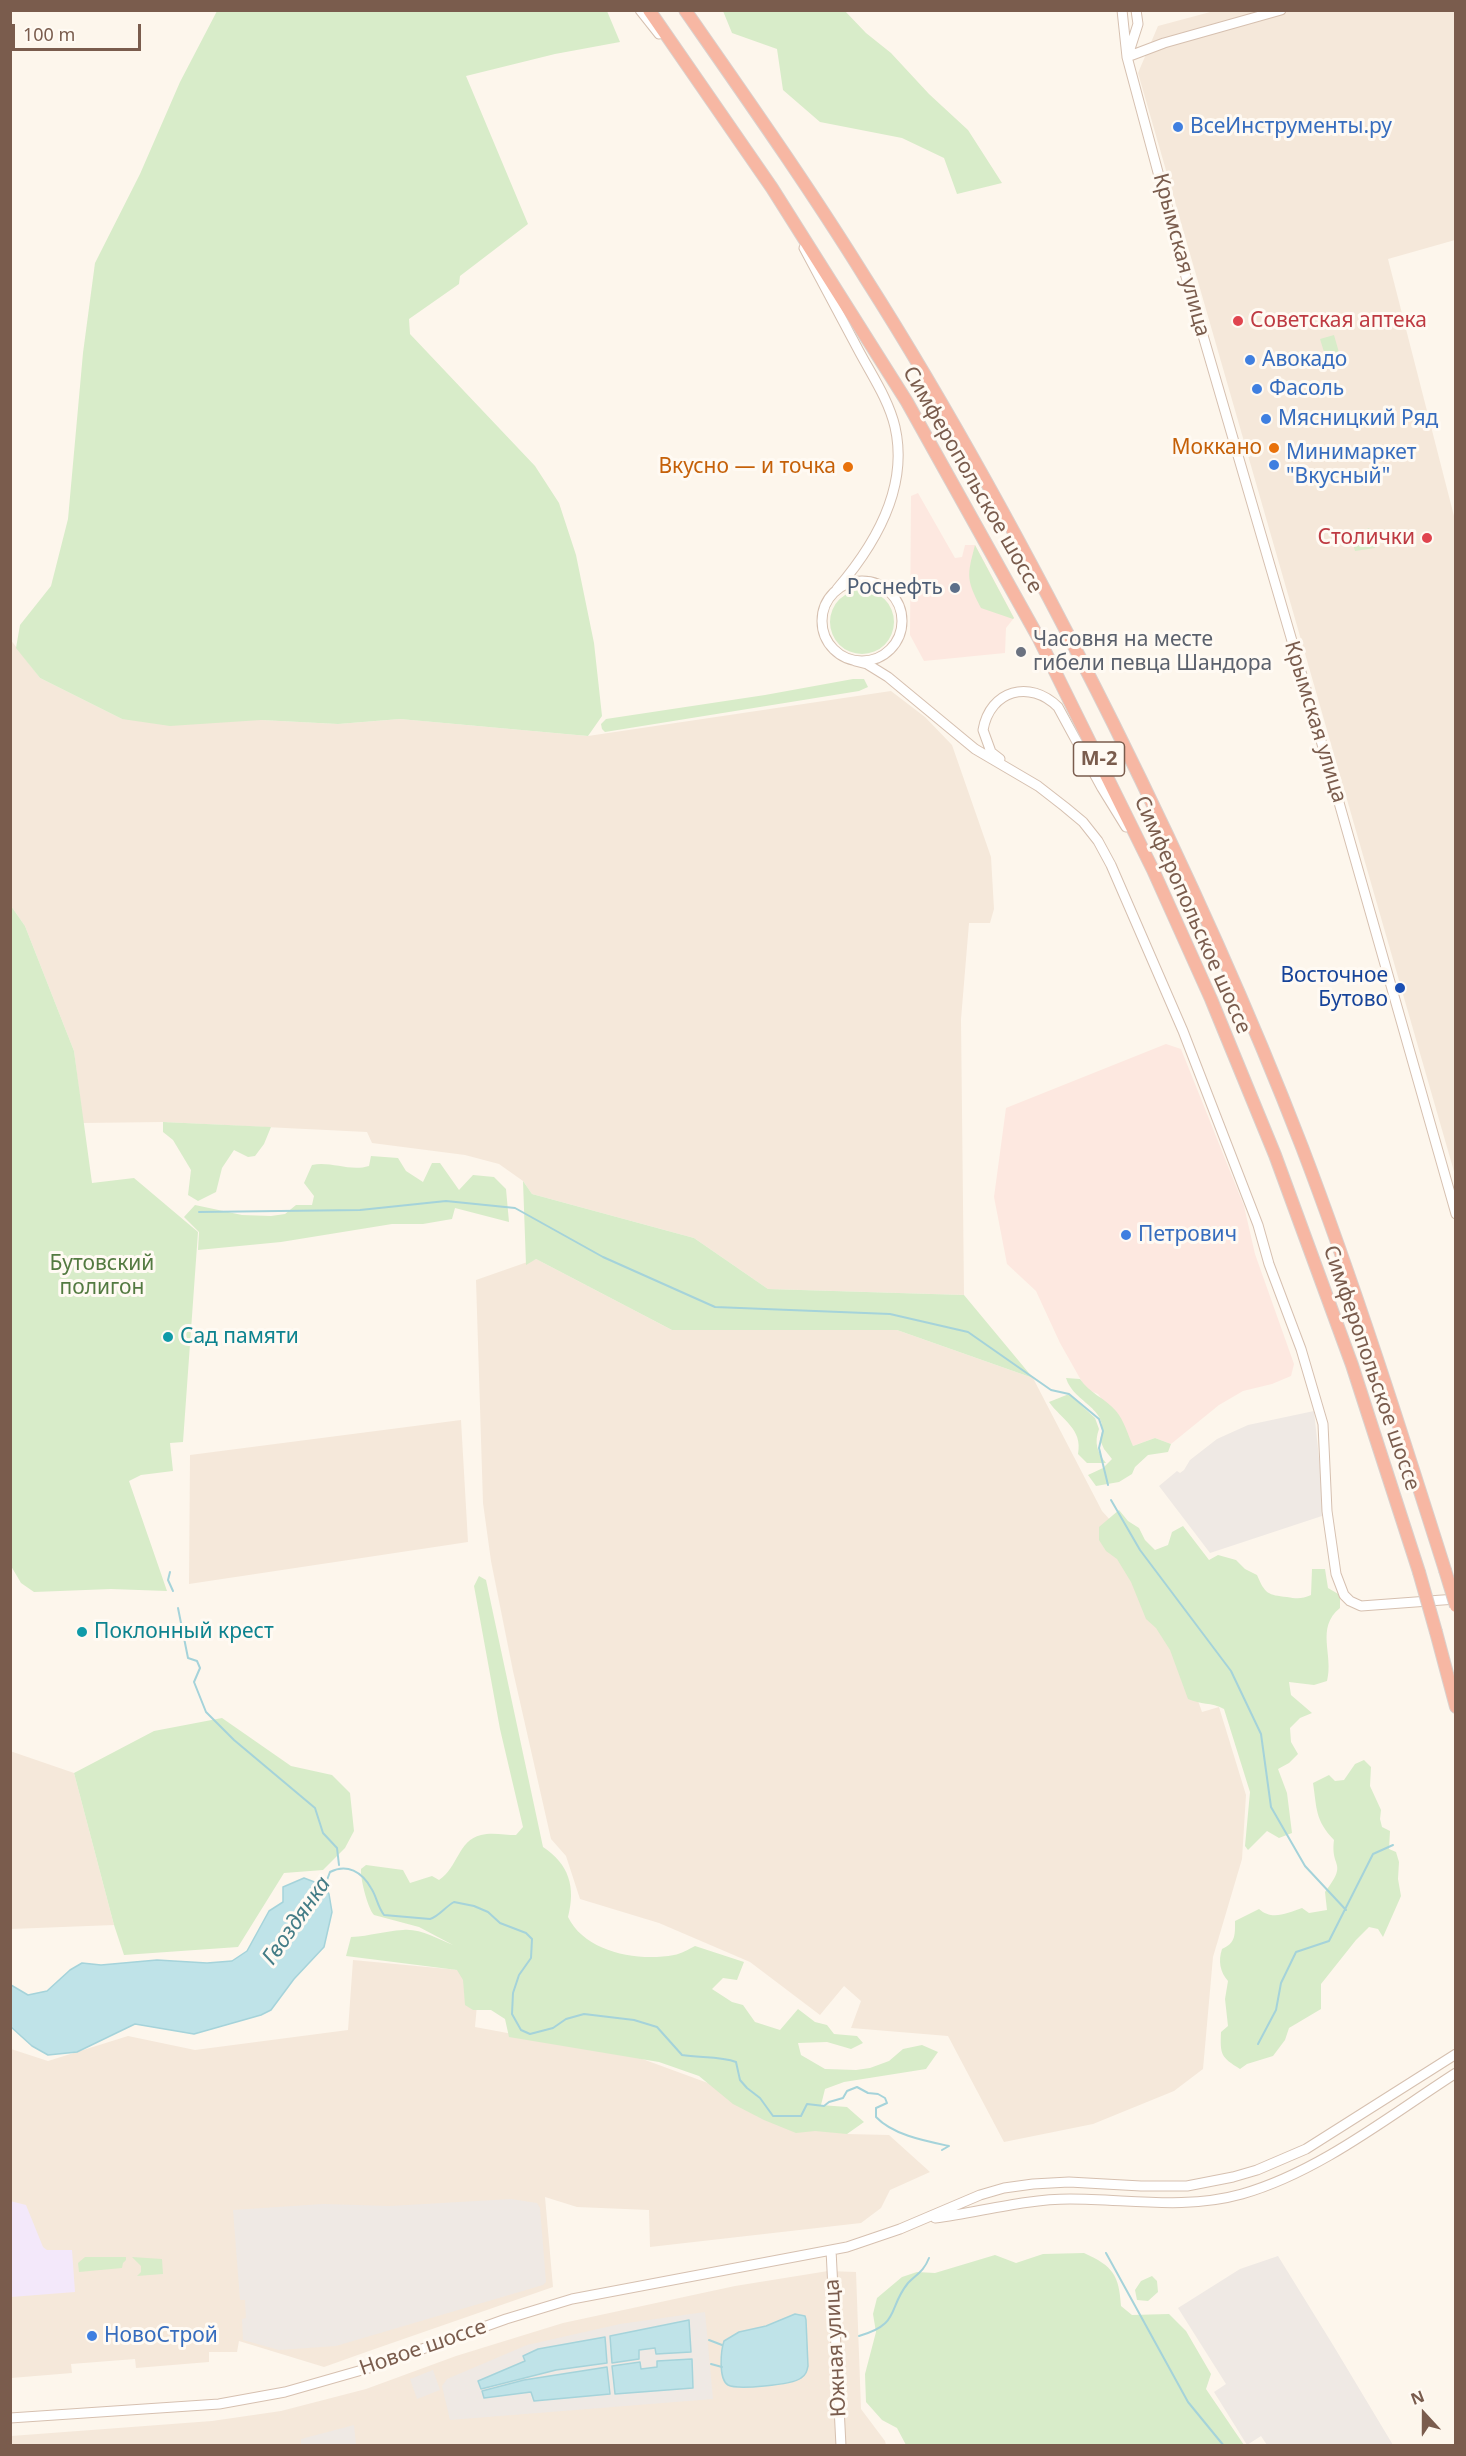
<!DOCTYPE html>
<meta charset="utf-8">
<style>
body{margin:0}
#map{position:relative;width:1466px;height:2456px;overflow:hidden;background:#fdf6ec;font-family:"Noto Sans",sans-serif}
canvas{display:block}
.frame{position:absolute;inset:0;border:12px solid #7a5c4d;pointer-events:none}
.north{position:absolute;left:1394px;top:2384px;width:60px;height:60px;-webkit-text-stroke:4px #fffaf3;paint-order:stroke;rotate:339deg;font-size:16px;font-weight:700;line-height:24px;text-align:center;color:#7a5c4d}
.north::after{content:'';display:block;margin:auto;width:21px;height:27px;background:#7a5c4d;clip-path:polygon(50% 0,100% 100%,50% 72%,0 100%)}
.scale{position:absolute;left:12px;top:24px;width:129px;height:27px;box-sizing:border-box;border:3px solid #7a5c4d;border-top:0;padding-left:8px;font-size:18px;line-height:21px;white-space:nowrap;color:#7a5c4d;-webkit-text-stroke:4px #fffaf3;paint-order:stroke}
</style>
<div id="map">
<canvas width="1466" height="2456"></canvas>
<div class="frame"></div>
<div class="north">N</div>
<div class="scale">100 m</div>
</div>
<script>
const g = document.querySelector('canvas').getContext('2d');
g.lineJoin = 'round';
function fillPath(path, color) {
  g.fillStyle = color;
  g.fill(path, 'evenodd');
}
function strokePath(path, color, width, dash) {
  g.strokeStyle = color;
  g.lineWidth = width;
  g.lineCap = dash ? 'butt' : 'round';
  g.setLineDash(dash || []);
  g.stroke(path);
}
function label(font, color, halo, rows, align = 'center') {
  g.font = font + ' "Noto Sans",sans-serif';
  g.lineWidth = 6;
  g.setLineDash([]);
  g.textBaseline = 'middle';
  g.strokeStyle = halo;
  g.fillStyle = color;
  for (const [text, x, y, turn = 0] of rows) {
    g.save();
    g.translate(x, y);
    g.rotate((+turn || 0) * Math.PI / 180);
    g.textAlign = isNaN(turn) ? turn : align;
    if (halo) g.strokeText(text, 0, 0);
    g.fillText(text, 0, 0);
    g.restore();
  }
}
fillPath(new Path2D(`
 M1214,11H1455V240L1388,259L1455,520V1175L1138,73L1158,26Z
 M10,639L40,678L122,719L261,720L338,724L400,719L588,736L891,691L925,717L952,745L991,857L994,909L990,923H969L961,1019L964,1295L768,1289L694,1238L532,1194L523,1181L499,1164L465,1155L372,1143L367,1132L163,1122L83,1123L74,1051L25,926L11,906Z
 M536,1259L672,1330H897L1033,1378L1102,1511L1148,1562L1202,1712L1219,1707L1246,1795L1242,1859L1213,1957L1203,2069L1174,2091L1093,2124L1004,2142L948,2036L851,2028L861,2001L844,1986L820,2015L750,1962L659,1923L580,1899L566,1856L551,1839L513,1671L491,1561L483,1503L476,1280Z
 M461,1420L468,1542L189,1584L190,1455Z
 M10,1751L74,1773L114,1925L11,1929Z
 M353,1960L480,1972L475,2027L637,2057L847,2134L889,2135L930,2172L890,2190L881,2208L861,2223L650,2247L649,2210L577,2207L545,2197L553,2287L369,2351L324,2367L239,2341L237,2352H209V2362L136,2368L135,2359L71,2364L72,2373L11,2378V2049L48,2061L128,2036L195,2050L348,2030Z
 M828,2271L856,2272L861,2409L885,2441L886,2445L11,2446V2436L212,2421L281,2411L366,2389L456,2356L563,2323L735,2286Z`), '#f5e8da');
fillPath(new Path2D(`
 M918,493L955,558L962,557L965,545H975L1014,618L1006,628L1005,653L924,661L910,635L911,496Z
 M1166,1044L1181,1049L1244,1206L1255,1254L1294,1364L1291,1376L1272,1384L1243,1391L1219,1405L1171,1444L1155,1438L1133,1446L1098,1394L1086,1389L1060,1343L1036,1291L1007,1264L994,1197L1006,1108Z`), '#fde8e0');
fillPath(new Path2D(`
 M1314,1411L1325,1515L1210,1553L1159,1486L1177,1471L1180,1473L1184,1470L1190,1460L1217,1439L1248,1425Z
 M511,2199L537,2203L540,2208L546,2282L543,2285L336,2346L279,2350L243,2340L242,2319L246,2318L245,2300H240L233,2210L323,2204L390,2206Z
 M1278,2256L1333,2345L1393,2445H1267L1261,2436L1247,2445L1214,2392L1226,2384L1178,2308L1240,2269Z
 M705,2312L713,2399L450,2420L442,2386L447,2379L527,2345L620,2324Z
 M433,2370L440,2390L417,2399L410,2379Z
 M354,2425L356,2445H301V2439Z`), '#efe9e4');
fillPath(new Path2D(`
 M10,2201L26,2205L43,2247L47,2250H72L75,2292L11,2297Z`), '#f3e8fa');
fillPath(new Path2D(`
 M217,11H607L620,42L555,54L466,76L528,224L460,276L459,284L409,319L410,334L535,466L559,503L576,555L594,643L602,716L588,736L400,719L338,724L261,720L170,726L122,719L40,678L16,648L20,625L51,586L68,519L83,353L95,263L140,174L180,82Z
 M723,11H845L866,33L891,53L929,94L968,130L1002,183L957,194L944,158L902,138L820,122L783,90L777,49L732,33Z
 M1334,335L1342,363L1328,365L1320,339Z
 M1369,528L1375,548L1355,551L1351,537Z
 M975,545L1014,618L1013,619L981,608C966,579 967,576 975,545Z
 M830 622a32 32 0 1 1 64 0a32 32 0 1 1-64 0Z
 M853,679H864L868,687L859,691L605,732L602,729L601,724L606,719L765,695Z
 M11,906L25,926L74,1051L92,1183L134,1178L198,1232L183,1442L170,1443L173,1471L141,1475L129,1481L167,1591L111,1589L34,1592L21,1583L11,1566Z
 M163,1122L271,1127L264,1144L255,1156L248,1157L234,1150L222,1168L216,1192L198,1201L188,1195L191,1170L173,1140L163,1132Z
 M371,1156L398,1158L406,1171L423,1182L432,1163H440L459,1190L473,1175L494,1177L506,1189L509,1222L455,1208L452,1219L423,1224H392L281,1242L198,1250L199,1232L184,1217L195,1205L242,1215L271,1216L285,1214L296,1205H312L314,1196L304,1183L312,1165C331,1161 350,1172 369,1166Z
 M523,1181L532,1194L694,1238L768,1289L964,1295L1033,1378L897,1330H672L536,1259L526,1265Z
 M1066,1378L1080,1379C1089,1393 1105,1398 1116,1411C1124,1420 1128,1435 1133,1446L1155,1438L1171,1444L1168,1452L1148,1455L1135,1467L1132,1474L1119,1482L1096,1486L1088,1475L1103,1468L1112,1459L1104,1449L1100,1440C1112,1408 1074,1404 1066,1378Z
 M1069,1394L1095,1418L1099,1429C1094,1443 1097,1452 1106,1463H1087L1078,1454C1083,1429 1062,1420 1049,1402Z
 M1119,1510L1128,1521L1139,1528L1145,1540L1155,1550L1168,1545L1172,1532L1183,1526L1209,1560L1218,1555L1236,1560L1245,1569L1257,1575C1265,1594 1268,1595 1287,1597C1297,1599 1302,1599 1311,1595L1312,1569H1325L1328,1588L1340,1595V1608C1315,1628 1334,1655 1327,1681L1314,1685L1289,1682L1291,1695L1312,1713L1300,1718L1290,1728L1291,1742L1298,1754L1289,1763L1278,1769L1287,1793L1292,1833L1279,1838L1267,1831L1248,1850L1245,1846L1250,1792L1224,1709C1211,1702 1201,1705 1188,1699L1170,1650L1156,1628L1146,1619L1131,1582L1117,1559L1106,1551L1099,1540V1527Z
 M479,1576L486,1580L543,1847C569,1864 576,1887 568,1917C585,1952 637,1962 674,1955C681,1954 689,1949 695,1946L744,1962L737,1980L723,1978L712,1989L732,2002L743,2005L755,2022L780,2030L798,2009L815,2022L827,2025L834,2034L857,2036L863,2043L851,2049L827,2042L798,2043L801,2055L825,2069L856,2070L870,2068L889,2061L903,2049L922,2045L938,2052L926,2069L844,2082L825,2089L821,2105L847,2107L864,2122L847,2134L815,2131L796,2133L764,2120L733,2104L699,2076L659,2062L509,2037L505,2019L491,2010H473L465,2005L463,1980L457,1970L346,1956L351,1937C371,1936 384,1931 403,1930C419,1928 438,1939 453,1945L419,1927L374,1915C368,1909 360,1878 361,1869L366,1865L403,1870L410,1883L432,1876L439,1880C458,1868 458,1840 481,1835C492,1832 505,1835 516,1835L523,1827L500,1729L474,1586Z
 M222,1718L291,1766L332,1775L350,1793L354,1831L345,1848L323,1870L284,1873L238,1947L124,1955L114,1925L74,1773L154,1731Z
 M1364,1760L1371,1767L1370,1786L1381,1810L1380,1819L1382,1827L1390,1831L1389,1849L1396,1852L1399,1862L1398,1879L1401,1896L1383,1937L1378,1929L1369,1927L1356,1940L1321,1984V2009L1289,2028L1285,2040L1273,2056L1247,2064L1240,2069C1221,2057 1220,2055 1221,2032L1228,2026L1225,1999L1228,1981C1220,1972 1218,1961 1222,1949C1236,1943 1235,1934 1235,1921L1259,1909C1272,1921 1287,1913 1302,1908L1309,1913L1327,1910L1325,1892C1349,1861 1330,1869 1334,1840C1315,1820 1317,1809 1313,1783L1329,1775L1335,1781L1344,1780L1355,1764Z
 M1084,2253C1113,2266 1119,2275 1121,2306L1132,2315L1169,2314L1186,2331L1211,2374L1206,2389L1244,2445H906L897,2428L882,2420L866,2402L865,2374L876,2332L873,2314L877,2298L902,2277L917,2272L935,2273L995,2255L1016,2263L1043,2254Z
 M85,2257H126V2260L123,2263L122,2268L79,2272L78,2263Z
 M132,2257L162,2259L163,2274L137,2276L141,2272V2266Z
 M1152,2276L1157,2281L1158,2292L1148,2301L1137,2300L1135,2290L1141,2281Z`), '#d8ecc9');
const water = new Path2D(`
 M304,1878L325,1886L329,1894L332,1912L324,1947L294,1979L271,2010L261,2015L194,2034L135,2024L77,2052L48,2055L32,2046L11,2027V1985L28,1995L47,1991L70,1970L82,1963L101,1965L157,1960L207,1963L232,1961L247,1951L269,1911L283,1902V1887Z
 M795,2314L805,2316L806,2320L808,2366C807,2371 806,2375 801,2378C792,2385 737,2390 728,2385C718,2379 721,2350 724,2341L739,2332L766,2326Z
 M689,2320L691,2352L656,2354L655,2348L639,2350V2359L612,2363L610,2336Z
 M605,2337L607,2363L556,2370L481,2389L478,2381L525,2361L523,2356L538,2349Z
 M692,2359L693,2388L615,2394L612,2366L640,2362L641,2369L657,2367V2361Z
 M607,2367L610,2394L534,2401L531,2392L484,2398L482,2391L524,2380Z`);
fillPath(water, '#bfe3e8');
strokePath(water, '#a5d3da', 1.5);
strokePath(new Path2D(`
 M199,1212L360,1210L446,1201L515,1208L603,1257L715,1307L890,1314L968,1332L1051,1390L1069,1394L1099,1419L1103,1431L1099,1448L1108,1485
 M1111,1500L1140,1550L1231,1671L1261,1734L1271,1807L1305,1866L1346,1910
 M170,1572L168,1580L173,1591
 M178,1608L188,1658L197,1661L200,1668L194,1682L206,1712L234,1740L315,1808L323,1833L337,1848L339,1865
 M324,1888L330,1872C347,1863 362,1872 371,1888C377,1897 377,1906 384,1915L430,1919C438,1917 445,1907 454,1902L474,1906L488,1912L500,1923L526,1933L532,1939L531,1958L519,1975L513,1993L512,2014L521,2030L530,2034L553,2028L566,2019L584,2014L634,2020L657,2027L682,2055C699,2058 721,2056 736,2062L740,2080L747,2088L760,2098L773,2116H801L807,2104L824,2106L829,2102L843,2098L847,2091L857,2087L868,2093L878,2094L885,2098L887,2103L876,2108V2117C893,2135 925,2141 949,2146
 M1258,2044L1276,2010L1281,1983L1296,1952L1329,1941L1373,1854L1393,1845
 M942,2150L949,2146
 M1106,2253L1188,2402L1224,2446
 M859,2336C901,2324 887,2309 908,2283C917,2274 924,2271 929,2258
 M709,2340L722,2345
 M711,2364L722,2367`), '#a5d3da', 2);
const secondary = new Path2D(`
 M640,10L659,34
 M1122,10L1127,57L1188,284L1336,792L1456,1214
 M1129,52L1138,24L1136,10
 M1127,57L1164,43L1281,10
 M804,248C823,283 841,318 860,353C873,377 889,401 895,427C909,488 874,546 837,589
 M822 621a40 40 0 1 1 80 0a40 40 0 1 1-80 0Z
 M855,661L867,664L888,677L975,749L1038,786L1065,807L1083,822L1098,841L1111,865L1183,1031L1258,1225L1269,1264L1301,1349L1323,1424L1327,1511L1336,1574L1344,1595L1350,1601L1361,1606L1456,1599
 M1000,759L991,752L983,730C990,690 1030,679 1058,707L1102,788L1126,827
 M935,2218C980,2212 1025,2199 1070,2199C1129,2199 1185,2210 1242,2194C1319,2172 1389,2116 1456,2073
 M831,2250L841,2446
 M10,2418L219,2404L285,2392L369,2368L506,2319L572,2299L847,2247L900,2229L980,2195L1004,2188L1033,2184L1069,2182L1141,2186H1187L1233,2177L1257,2170L1306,2149L1456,2054`);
const highway = new Path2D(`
 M649,10L772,188L907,402L1038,637L1153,870L1211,999L1275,1155L1352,1365L1419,1572
 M685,10C747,99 809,187 866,279C957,422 1037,571 1113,723C1182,862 1246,1002 1302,1147C1355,1286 1400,1428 1445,1570
 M1436,1632L1456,1707`);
strokePath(secondary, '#d6c0b0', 11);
strokePath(highway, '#dad1cd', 14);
strokePath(secondary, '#fff', 9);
strokePath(highway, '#f7b7a3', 12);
const highwayBridge = new Path2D(`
 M1445,1570L1456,1606
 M1419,1572L1436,1632`);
strokePath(highwayBridge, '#dad1cd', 14, []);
strokePath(highwayBridge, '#f7b7a3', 12);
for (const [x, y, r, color] of [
 [1178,127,6,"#3f7fe0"],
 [1238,321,6,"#e0444e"],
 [1250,360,6,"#3f7fe0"],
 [1257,389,6,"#3f7fe0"],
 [1266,419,6,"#3f7fe0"],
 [1274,448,6,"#e8710a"],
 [1274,465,6,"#3f7fe0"],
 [848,467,6,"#e8710a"],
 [1427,538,6,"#e0444e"],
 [955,588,6,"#5c6f8a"],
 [1021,652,6,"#6b7280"],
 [1400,988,6,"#1a4fb4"],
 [1126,1235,6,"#3f7fe0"],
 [168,1337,6,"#0f9aa8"],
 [82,1632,6,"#0f9aa8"],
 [92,2336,6,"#3f7fe0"]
]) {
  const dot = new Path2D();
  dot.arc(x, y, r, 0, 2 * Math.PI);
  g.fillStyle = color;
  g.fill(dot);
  strokePath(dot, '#fffaf3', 2);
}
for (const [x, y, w] of [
 [1099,759,51]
]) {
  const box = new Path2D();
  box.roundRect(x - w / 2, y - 17, w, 34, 4.5);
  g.fillStyle = '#fffaf3';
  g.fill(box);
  strokePath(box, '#7a5c4d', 1.5);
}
label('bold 20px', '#7a5c4d', null, [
 ["М-2",1099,759]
]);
label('21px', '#366cbe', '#fffaf3', [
 ["ВсеИнструменты.ру",1190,127],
 ["Авокадо",1262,360],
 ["Фасоль",1269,389],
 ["Мясницкий Ряд",1278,419],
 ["Минимаркет",1286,453],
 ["\"Вкусный\"",1286,477],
 ["Петрович",1138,1235],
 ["НовоСтрой",104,2336]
], 'left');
label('21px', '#7a5c4d', '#fffaf3', [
 ["Крымская улица",1181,255,75],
 ["Симферопольское шоссе",972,480,60],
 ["Крымская улица",1315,722,73],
 ["Симферопольское шоссе",1192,915,66],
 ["Симферопольское шоссе",1371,1368,71],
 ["Новое шоссе",423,2348,-19],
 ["Южная улица",836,2348,-93]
]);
label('21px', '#be3a42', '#fffaf3', [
 ["Советская аптека",1250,321],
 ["Столички",1415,538,"right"]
], 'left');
label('21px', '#c56008', '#fffaf3', [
 ["Моккано",1262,448],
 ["Вкусно — и точка",836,467]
], 'right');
label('21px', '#4e5e75', '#fffaf3', [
 ["Роснефть",943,588]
], 'right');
label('21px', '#5b616d', '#fffaf3', [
 ["Часовня на месте",1033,640],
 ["гибели певца Шандора",1033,664]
], 'left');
label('21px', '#164399', '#fffaf3', [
 ["Восточное",1388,976],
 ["Бутово",1388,1000]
], 'right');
label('21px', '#537a41', '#fffaf3', [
 ["Бутовский",102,1264],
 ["полигон",102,1288]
]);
label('21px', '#0d838f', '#fffaf3', [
 ["Сад памяти",180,1337],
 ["Поклонный крест",94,1632]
], 'left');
label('italic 22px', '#437c86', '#fffaf3', [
 ["Гвоздянка",297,1921,-55]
]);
</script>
